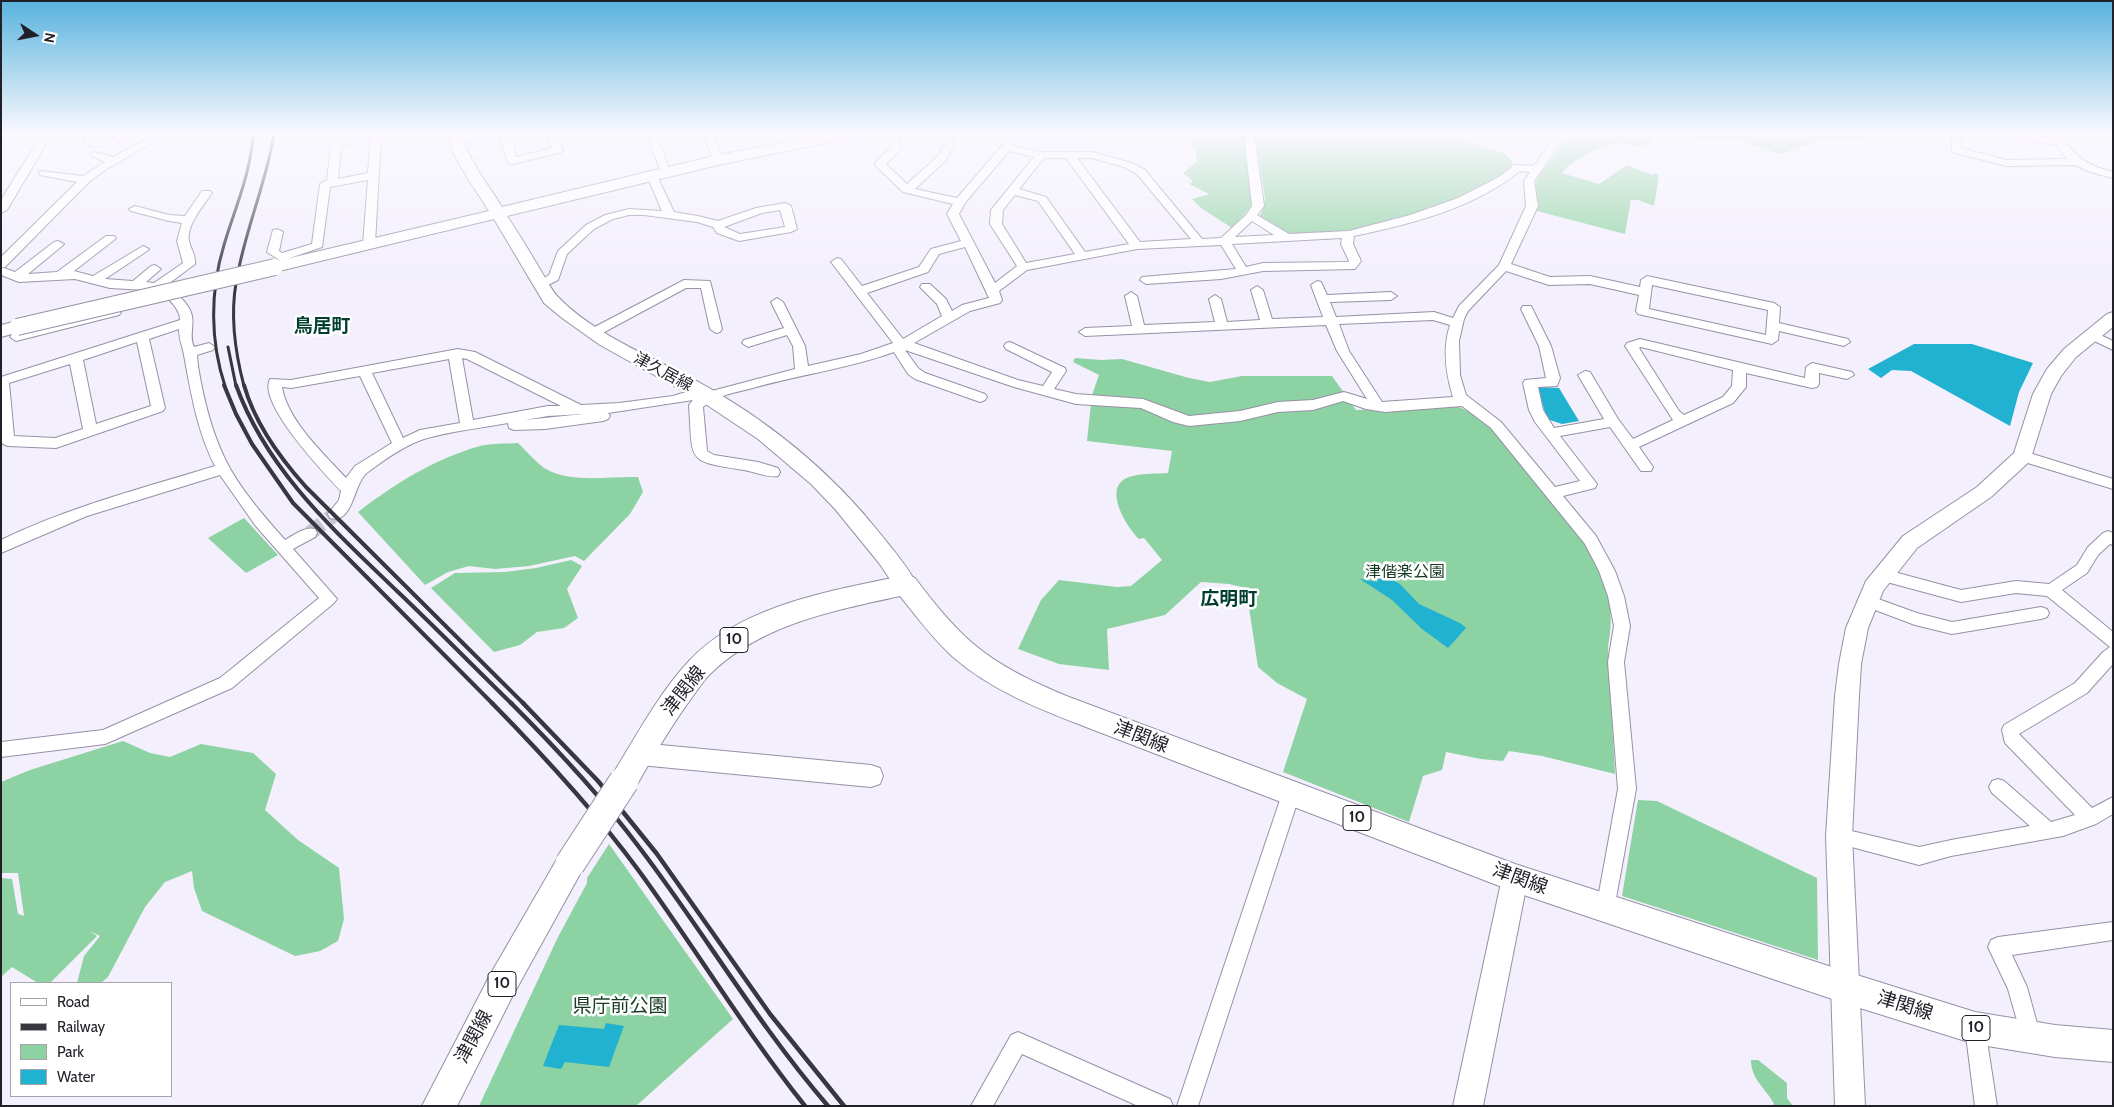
<!DOCTYPE html>
<meta charset="utf-8">
<style>
body{margin:0}
#map{position:relative;width:2114px;height:1107px;overflow:hidden;background:#f3effd;font-family:Cabin,sans-serif}
canvas{display:block}
.frame{position:absolute;inset:0;border:2px solid #211f27;pointer-events:none}
.legend{position:absolute;left:10px;top:982px;width:162px;height:115px;box-sizing:border-box;background:#fff;border:1px solid #a6a5a9;margin:0;padding:6px 9px;list-style:none;font-size:15px;color:#211f27}
.legend li{display:flex;align-items:center;gap:10px;height:25px}
.legend b{width:25px;border:1px solid #a6a5a9}
.north{position:absolute;left:10px;top:10px;width:50px;height:50px;-webkit-text-stroke:4px #fff;paint-order:stroke;rotate:101deg;font-size:14px;font-weight:700;line-height:20px;text-align:center;color:#211f27}
.north::after{content:'';display:block;margin:auto;width:18px;height:22px;background:#211f27;clip-path:polygon(50% 0,100% 100%,50% 72%,0 100%)}
</style>
<div id="map">
<canvas width="2114" height="1107"></canvas>
<div class="frame"></div>
<ul class="legend">
<li><b style="height:6px;background:#fff"></b>Road</li>
<li><b style="height:6px;background:#38363f"></b>Railway</li>
<li><b style="height:14px;background:#8dd2a2"></b>Park</li>
<li><b style="height:14px;background:#20b2d0"></b>Water</li>
</ul>
<div class="north">N</div>
</div>
<script>
const g = document.querySelector('canvas').getContext('2d');
g.lineJoin = 'round';
function fillPath(path, color) {
  g.fillStyle = color;
  g.fill(path, 'evenodd');
}
function strokePath(path, color, width, dash) {
  g.strokeStyle = color;
  g.lineWidth = width;
  g.lineCap = dash ? 'butt' : 'round';
  g.setLineDash(dash || []);
  g.stroke(path);
}
function label(font, color, halo, rows, align = 'center') {
  g.font = font + ' Cabin,"Noto Sans JP",sans-serif';
  g.lineWidth = 5;
  g.setLineDash([]);
  g.textBaseline = 'middle';
  g.strokeStyle = halo;
  g.fillStyle = color;
  for (const [text, x, y, turn = 0] of rows) {
    g.save();
    g.translate(x, y);
    g.rotate((+turn || 0) * Math.PI / 180);
    g.textAlign = isNaN(turn) ? turn : align;
    if (halo) g.strokeText(text, 0, 0);
    g.fillText(text, 0, 0);
    g.restore();
  }
}
fillPath(new Path2D(`
 M1196,134H1244L1252,206L1232,228L1201,208L1192,199L1209,194L1189,184L1193,181L1183,173L1197,162L1195,147L1191,146V141Z
 M1255,134H1439L1504,153L1512,161V169L1463,197L1370,228L1345,232L1294,234L1282,232L1259,217L1264,207L1265,198Z
 M1576,134H1653L1651,143C1636,149 1638,145 1625,144C1607,141 1572,159 1562,173L1599,184L1627,165L1653,175L1655,173L1659,175L1654,206L1638,200H1631L1625,234L1537,211C1541,200 1533,189 1537,179L1566,140Z
 M1687,134H1885L1888,136L1855,140L1834,139L1817,141L1781,154L1745,143L1741,139L1702,141Z
 M1075,358L1101,360L1122,359L1189,378L1210,382L1242,376H1332L1356,410L1455,406C1466,409 1475,415 1484,422C1507,441 1526,468 1544,491C1565,517 1590,543 1602,575C1611,598 1613,622 1608,646L1615,774L1542,756L1509,751L1503,761L1481,759L1446,752L1442,770L1423,776L1409,822L1283,772L1307,699L1277,683L1258,667L1246,588L1229,584L1201,582L1165,615L1107,629L1109,670L1059,664L1018,649L1041,600L1059,580L1117,587L1131,586L1162,560L1144,538L1139,539C1126,526 1099,483 1133,476C1144,473 1157,474 1168,473L1172,451L1087,441L1092,395L1099,375L1073,362Z
 M518,443C526,451 535,461 544,468C570,484 609,476 638,477L643,492L630,514L584,561L575,556L529,566L495,569L469,566L448,572L425,585L358,512C396,483 434,459 480,446C492,443 506,444 518,443Z
 M244,518L278,555L246,573L208,538Z
 M571,560L582,566L567,589L578,618L564,628L537,632L520,645L494,652L431,588L455,573L505,572L536,568Z
 M123,741L150,753L170,757L201,744L253,753L276,774L265,810L298,840L339,868L344,919L338,941L320,951L295,956L202,911L194,888L192,871L165,882L145,907L108,977L101,983H77L84,956L100,936L90,931L97,936L50,983H38L12,967L1,977V878L12,879L18,914L24,916L18,873H1V782L30,770Z
 M1638,800L1657,801L1817,878L1818,960L1622,896Z
 M609,844L733,1019L636,1106H479L558,937L587,883V878Z
 M1758,1060L1787,1083V1098L1793,1106H1773L1774,1104C1766,1088 1751,1080 1751,1060Z`), '#8dd2a2');
fillPath(new Path2D(`
 M1914,344H1972L2033,363L2019,392L2010,426L1911,371L1892,370L1881,378L1868,369Z
 M1540,387L1559,388L1579,421L1562,424L1547,419L1538,389Z
 M1374,570L1400,584L1419,604L1460,623L1466,628L1448,648L1422,629L1392,600L1360,579L1378,582Z
 M606,1023L624,1026L609,1067L565,1062L561,1069L543,1066L559,1025L604,1029Z`), '#20b2d0');
strokePath(new Path2D(`
 M310,533L335,514`), '#c9c5d2', 15, [15, 8]);
const street = new Path2D(`
 M42,134H52L7,210L1,213V200Z
 M121,134H135C126,143 94,152 83,142L88,139L107,140Z
 M155,134H168L105,170L89,182L5,267H1L15,272L54,242L58,241L64,244L62,246L28,274L57,272L106,236H114L116,238L114,240L74,271L93,276L143,246L149,249L147,251L105,279L133,281L151,266L155,265L161,269L146,282L154,283L183,263L177,241L182,223L169,221L131,211L129,209L135,206L169,215L185,216L202,191H210L212,193C203,206 186,226 189,241C191,250 196,255 195,264L167,285C176,293 190,304 192,316C194,326 189,337 194,347L209,343L215,347L213,350L197,355L198,366C203,397 211,430 225,459C239,488 263,515 285,540C294,535 305,526 315,529L317,533L315,537L293,549L337,599L334,603L232,688L105,744L1,757V742L103,730L220,678L319,598L255,525L220,475L87,516L1,553V540C69,507 143,488 215,466C197,431 191,393 184,355C182,344 179,340 179,329L149,339L165,408L163,411L56,448L8,446L3,444L1,441V377L180,320C180,308 168,299 160,291L152,293L146,290L110,288L75,279L19,282L1,275V257L77,182L40,175L39,173L40,171L83,176L105,162L90,155L91,153L95,152L113,157ZM137,342L151,406L96,424L83,360ZM70,364L83,429L55,438L14,436L9,383Z
 M356,134H370L341,148L338,179L368,173L371,134H381L375,244L373,246L369,247L363,244L368,180L330,187L322,247L281,261L267,252L273,230L277,229L283,232L279,251L282,253L312,244L320,184L327,180L331,146Z
 M475,134H495L494,136L456,144L451,141L452,139Z
 M498,134H508L514,144L516,157L552,148L546,134H556L563,150L562,152L513,164L509,163C503,154 503,144 498,134Z
 M647,134H661L657,137L671,173L670,175L666,176L661,173Z
 M703,134H713L723,160L722,162H714L713,160Z
 M787,134H798L805,143L800,146L796,145Z
 M886,134H896L902,148L886,164L907,184L938,156L944,145L940,134H950L954,145L946,160L915,189L957,198L1012,134H1085V137L1081,138L1027,137L1022,135L1013,146L1041,152H1092L1132,163L1145,170L1202,239L1221,238L1247,214L1252,206L1244,134H1254L1264,206L1257,215L1289,234L1349,231L1410,215L1458,198L1499,177L1514,165L1534,166L1557,134H1567L1534,181L1538,206L1511,264L1550,277L1590,276L1640,287L1641,280L1647,276L1774,303L1780,307L1779,323L1848,339L1850,342L1844,346L1779,331L1778,340L1772,344L1638,314L1636,311L1639,295L1590,284L1549,285L1506,271L1468,311L1464,319L1459,341L1460,375L1466,395L1501,422L1555,487L1580,481L1535,422L1529,410L1523,383L1525,380L1546,378L1539,346L1521,309L1523,306H1531L1551,346L1560,378L1557,386L1538,387L1543,410L1554,428L1604,419L1578,375L1585,371L1590,372L1618,419L1633,439L1673,420L1625,346L1627,343L1640,339L1805,378L1806,367L1812,363L1852,372L1854,375L1847,379L1819,373V384L1817,387L1812,388L1746,373V387L1733,403L1639,447L1653,467L1651,471H1641L1610,427L1560,436L1597,484L1595,488L1563,496L1596,536L1615,571L1624,596L1630,626L1624,662L1636,789L1614,909L1612,915L1605,918L1598,915L1596,909L1618,789L1608,662L1614,626L1608,596L1599,571L1585,544L1491,428L1462,406L1385,412L1366,409L1343,401L1313,410L1278,412L1240,421L1189,426L1173,422L1141,408L1076,404L1014,387L905,350L918,368L925,373L985,394L987,397L985,400L980,402L915,379L908,374L894,352C847,369 797,375 749,389C732,393 716,396 703,407L707,451L714,455L758,462L778,468L780,472L778,476C768,478 755,472 744,470C685,461 693,462 689,405L693,400L608,413L610,416L608,419L603,421L545,429L514,430L509,428L508,423C481,428 451,431 424,439C405,445 384,460 368,472C353,482 354,525 330,518L328,514L339,500L341,491C325,474 257,403 270,379L291,380L458,349L475,352L581,405L619,403L673,396L686,392H708L795,369L793,346L787,335L748,347L742,343L744,340L784,328L771,302L777,298L783,302L805,346L808,366L861,354L893,343L831,262L837,258L841,259L862,286L919,267L931,249L961,241L947,214L953,204L903,192L876,166L875,164L876,162L891,147ZM1009,151L1034,157L991,210L990,224L1017,266L995,283L959,214L965,203ZM1044,158H1066L1129,244L1085,252L1046,197L1019,189ZM1077,158H1092L1124,167L1137,174L1191,239L1140,242ZM1520,171L1530,172L1524,181L1526,206L1499,265L1459,306L1453,318L1434,312L1336,317L1330,302L1391,300L1397,296L1391,292L1327,295L1321,282L1317,281L1311,285L1323,317L1272,319L1263,290L1257,286L1251,290L1260,320L1227,322L1221,299L1215,295L1209,299L1215,322L1144,325L1137,296L1131,292L1125,296L1132,326L1085,328L1079,332L1085,336L1326,325L1337,351L1367,399L1344,392L1313,400L1278,402L1240,411L1189,416L1143,399L1076,394L1054,389L1066,371L1065,368L1010,342L1006,343L1004,346L1006,349L1052,372L1043,386L1018,380L914,343L970,311L1000,303L1002,300L999,291L1027,270L1137,249L1221,245L1236,269L1142,277L1140,280L1146,284L1221,279L1263,271L1355,269L1361,261L1353,244L1354,236C1412,224 1474,208 1520,171ZM1015,195L1038,201L1075,254L1026,263L1002,224L1003,210ZM1252,221L1274,235L1235,237ZM1342,238L1341,244L1349,261L1348,262L1263,263L1246,267L1232,244ZM965,247L989,298L962,305L952,311L946,299L930,284H922L920,287L937,304L942,316L903,339L867,293L928,272L939,254ZM1652,285L1768,310L1766,335L1649,309ZM1433,320L1450,325C1442,349 1446,374 1453,397L1382,402L1349,351L1339,324ZM1641,347L1733,370L1732,386L1723,397L1684,415L1679,411L1639,348ZM462,358L467,359L561,406H548L473,420ZM449,359L460,423L420,430L403,438L372,373ZM360,376L392,443L355,466L346,478C324,454 287,420 282,387L291,388ZM583,414L525,420L548,416Z
 M1952,134H1962L1961,148L2007,160L2067,159L2056,145L2011,138L2006,135L2026,134L2053,138L2051,134H2061C2072,156 2089,166 2113,172V178L2090,172L2076,165L2007,166L1952,152Z
 M652,173L657,176L674,212L698,216L718,221L756,208L785,203L791,206L797,229L791,232L739,241L717,233L713,227L697,222L644,215H629L613,219L594,229L567,254L558,280L544,287H536L534,284L549,275L558,251L586,225L605,215L629,209L662,211L647,176ZM780,210L785,227L740,234L724,227L762,213Z
 M684,280L710,281L722,329L720,332L716,333L710,329L701,288H686L597,336H589L587,333L589,330Z
 M115,308L121,312L119,315L16,341L10,337L12,334Z
 M2092,331L2113,341V350L2088,338L2086,335L2088,332Z
 M2023,451L2113,479V489L2018,460L2016,456L2018,452Z
 M2108,531L2113,533V545L2110,544L2098,555L2087,573L2062,590L2113,632V664L2087,693L2019,734L2092,808L2113,797V814L2096,824L2063,836L1951,856L1919,865L1833,842L1830,836L1833,830L1839,828L1919,847L1951,840L2030,826L1992,793L1989,787L1992,781L1998,779L2004,781L2051,822L2075,815L2005,743L2002,730L2004,725L2075,683L2103,652L2110,647L2047,596L2016,593L1961,602L1883,581L1878,579L1875,575L1878,571L1883,569L1961,590L2016,581L2049,584L2077,565L2088,547L2103,533Z
 M1867,595L1917,613L1952,622L2041,607L2047,609L2049,613L2047,617L2041,619L1952,634L1915,625L1862,605L1859,601L1862,597Z
 M1291,786L1297,788L1300,794L1198,1106H1177L1282,794L1285,788Z
 M2113,922V940L2012,955L2027,987L2041,1038L2038,1045L2031,1048L2024,1045L2008,989L1988,947L1991,940L1998,937Z
 M1975,1018L1982,1021L1985,1028L1997,1106H1975L1965,1028L1968,1021Z
 M1018,1032L1170,1099L1173,1106H1138L1022,1054L993,1106H971L1011,1035Z`);
const secondary = new Path2D(`
 M448,134H462C466,157 490,187 502,207L718,155L828,134H857L855,137L850,138L718,165L507,216C519,234 530,252 541,271C546,279 551,289 557,296C592,333 649,356 693,379C765,418 831,471 882,536C894,551 908,567 917,585L914,591L906,594L898,591L879,563L835,509L811,484L758,439L701,401L600,345L562,318L544,303L494,219L275,272L269,271L267,267L269,263L489,211C476,190 451,157 448,134Z
 M2113,312V327L2076,357L2061,376L2051,394L2030,461L1991,497L1917,548L1883,591L1868,628L1861,664L1859,696L1852,836L1865,1106H1835L1826,836L1835,696L1839,664L1846,628L1866,581L1903,536L1977,487L2014,453L2033,394L2047,369L2064,349L2107,314Z
 M17,321L23,323L26,327L23,331L1,337V325Z
 M640,743L871,765L880,768L883,776L880,784L871,787L640,765L631,762L628,754L631,746Z
 M1515,866L1524,869L1528,878L1483,1106H1453L1502,878L1506,869Z`);
const primary = new Path2D(`
 M906,575L915,578C932,601 950,623 971,642C1000,667 1035,683 1069,697L1515,864L1844,971L1975,1012L2055,1025L2113,1030V1062L2055,1057L1975,1044L1844,1003L1515,892L1086,727C1039,709 991,690 953,657C933,639 917,617 900,596C832,611 761,624 709,675C703,681 698,689 693,696C671,726 652,758 634,790L624,793L614,790L610,781L614,772C637,735 659,693 689,661C743,604 832,591 906,575Z
 M570,850L580,854L585,864L580,874L512,997L457,1106H422L490,975L560,854Z`);
strokePath(street, '#9790a6', 2);
strokePath(secondary, '#9790a6', 2);
strokePath(primary, '#9790a6', 2);
fillPath(street, '#fff');
fillPath(secondary, '#fff');
fillPath(primary, '#fff');
strokePath(new Path2D(`
 M228,347L236,386
 M225,386C210,341 210,291 224,245C235,208 251,173 253,134
 M244,386C235,352 230,318 236,283C244,232 266,185 274,134`), '#38363f', 3);
strokePath(new Path2D(`
 M224,385L236,414L252,444L293,503L493,704
 M236,385C267,471 334,530 398,592C437,629 474,667 512,704
 M244,385C255,424 279,457 306,487L524,704`), '#38363f', 4);
strokePath(new Path2D(`
 M492,703C544,756 595,811 639,871C696,949 745,1031 805,1106
 M511,703C557,749 600,795 639,847C704,932 758,1025 828,1106
 M523,703L598,781L657,854L770,1014L844,1106`), '#38363f', 4.5);
const secondaryBridge = new Path2D(`
 M17,327L275,267`);
const primaryBridge = new Path2D(`
 M570,864L624,781`);
strokePath(secondaryBridge, '#9790a6', 18, []);
strokePath(primaryBridge, '#9790a6', 31, []);
strokePath(secondaryBridge, '#fff', 16);
strokePath(primaryBridge, '#fff', 29);
const sky = g.createLinearGradient(0, 0, 0, 289);
sky.addColorStop(0, '#58b3de');
sky.addColorStop(0.46, '#faf8fe');
sky.addColorStop(1, '#faf8fe00');
g.fillStyle = sky;
g.fillRect(0, 0, 2114, 289);
for (const [x, y, w] of [
 [734,640,28],
 [1357,818,28],
 [502,984,28],
 [1976,1028,28]
]) {
  const box = new Path2D();
  box.roundRect(x - w / 2, y - 12.5, w, 25, 4);
  g.fillStyle = '#fff';
  g.fill(box);
  strokePath(box, '#211f27', 1);
}
label('bold 15px', '#211f27', null, [
 ["10",734,640],
 ["10",1357,818],
 ["10",502,984],
 ["10",1976,1028]
]);
label('16px', '#211f27', '#fff', [
 ["津久居線",663,372,28]
]);
label('16px', '#163a23', '#fff', [
 ["津偕楽公園",1405,572]
]);
label('bold 19px', '#013d31', '#fff', [
 ["鳥居町",322,326],
 ["広明町",1229,599]
]);
label('19px', '#211f27', '#fff', [
 ["津関線",684,691,-52],
 ["津関線",1141,737,21],
 ["津関線",1520,879,20],
 ["津関線",1905,1006,17],
 ["津関線",474,1037,-62]
]);
label('19px', '#163a23', '#fff', [
 ["県庁前公園",620,1006]
]);
</script>
